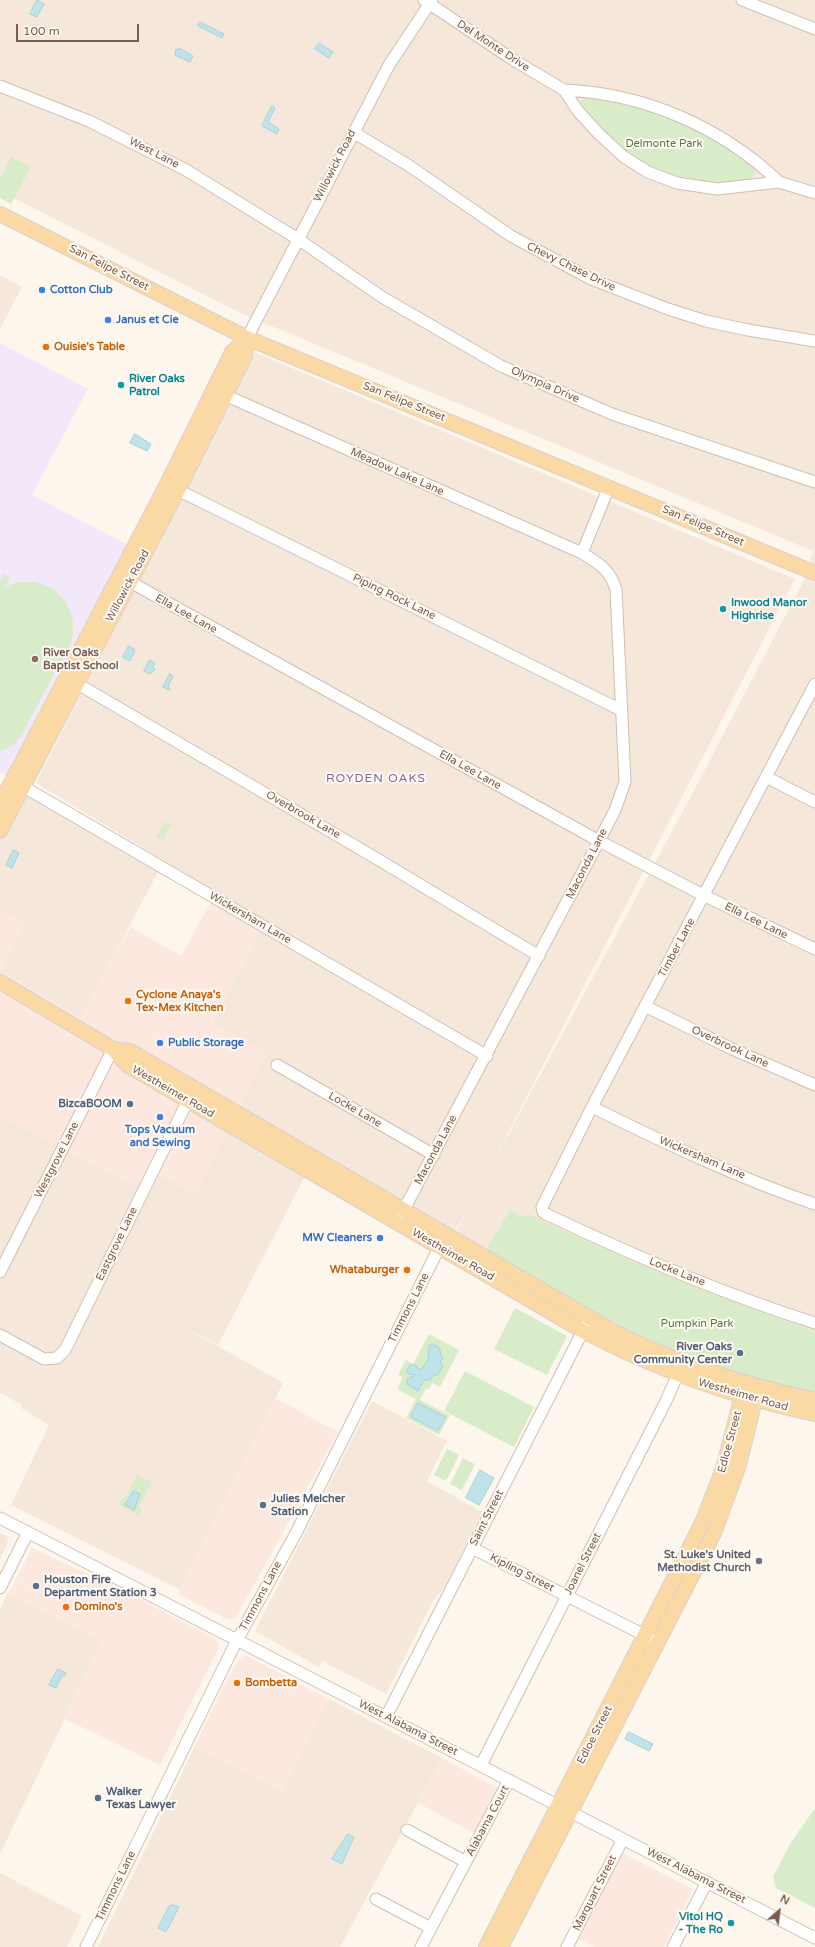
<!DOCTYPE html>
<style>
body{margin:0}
#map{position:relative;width:815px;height:1947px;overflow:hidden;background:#fdf6ec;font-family:"Varela Round",sans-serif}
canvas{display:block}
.north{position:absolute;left:759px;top:1891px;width:40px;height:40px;-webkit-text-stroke:3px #fffaf3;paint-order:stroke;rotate:28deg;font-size:11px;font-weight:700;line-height:16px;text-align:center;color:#7a5c4d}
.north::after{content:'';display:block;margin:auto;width:14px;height:18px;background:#7a5c4d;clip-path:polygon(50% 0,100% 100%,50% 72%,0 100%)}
.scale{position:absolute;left:16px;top:24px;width:123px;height:18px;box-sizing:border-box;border:2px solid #7a5c4d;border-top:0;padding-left:5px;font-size:12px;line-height:14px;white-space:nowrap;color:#7a5c4d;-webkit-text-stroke:3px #fffaf3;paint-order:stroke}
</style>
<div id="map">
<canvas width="815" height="1947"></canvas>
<div class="north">N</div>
<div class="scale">100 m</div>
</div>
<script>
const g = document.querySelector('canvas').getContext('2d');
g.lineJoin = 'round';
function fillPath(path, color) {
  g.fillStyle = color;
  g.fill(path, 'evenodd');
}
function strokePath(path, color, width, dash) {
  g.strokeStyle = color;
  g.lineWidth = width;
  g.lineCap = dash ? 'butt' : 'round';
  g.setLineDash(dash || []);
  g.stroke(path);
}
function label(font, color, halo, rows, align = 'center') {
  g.font = font + ' "Varela Round",sans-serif';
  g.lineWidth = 4;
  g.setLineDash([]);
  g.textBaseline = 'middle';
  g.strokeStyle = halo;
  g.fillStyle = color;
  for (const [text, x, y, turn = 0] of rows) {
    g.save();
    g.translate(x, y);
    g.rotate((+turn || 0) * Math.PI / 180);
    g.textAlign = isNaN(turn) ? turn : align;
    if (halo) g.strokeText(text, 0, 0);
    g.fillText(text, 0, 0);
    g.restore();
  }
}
fillPath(new Path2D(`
 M0,0H815V1390L490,1253L456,1232L467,1210L455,1231L237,1108L266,1054L212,1022L265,922L36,783L254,352L795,579L484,1179L690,798L803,582L813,551L240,313L0,191Z
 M0,275L22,287L0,329Z
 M26,792L159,870L81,1018L0,971L24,924L0,910V840Z
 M0,1116L150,1193L159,1174L195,1194L227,1129L305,1176L218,1345L163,1315L283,1383L180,1590L11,1505L49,1425L21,1408L22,1405L0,1393Z
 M372,1401L447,1441L427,1481L482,1512L445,1587L432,1603L386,1694L322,1661L319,1667L255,1631Z
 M0,1533L7,1536L8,1542L0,1559Z
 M7,1593L102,1641L0,1854V1611Z
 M329,1699L442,1758L340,1947H98L195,1746L282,1790Z
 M0,1873L82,1916L67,1947H0Z`), '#f5e8da');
fillPath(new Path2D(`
 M211,901L261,930L212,1021L266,1054L195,1195L159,1174L150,1194L0,1116V910L24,924L0,971L81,1017L130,927L181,956Z
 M275,1398L338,1432L236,1618L229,1620L178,1594Z
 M32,1548L126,1592L216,1639L219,1647L160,1765L65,1719L105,1636L102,1641L8,1595Z
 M245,1655L329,1699L282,1790L195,1746L224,1685L239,1659Z
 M442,1758L498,1788L476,1834L418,1803Z
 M622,1853L693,1889L664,1947H594L579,1939Z`), '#fde8e0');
fillPath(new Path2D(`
 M0,343L88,389L32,495L130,546L9,777L0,772Z`), '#f3e8fa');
fillPath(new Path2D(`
 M585,97C592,98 599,97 606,98C642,102 736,142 756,171C752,182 738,182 727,182C693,182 653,177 625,154C609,140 595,123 581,107V101Z
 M11,157L31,167L11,204L0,198V179Z
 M4,574L10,577L5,587C19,580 35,580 49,587C68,597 78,621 71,642C66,656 56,669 50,682C41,699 31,717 22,734L14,744L0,752V581Z
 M164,822L171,825L163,840L156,837Z
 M510,1210L523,1217L530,1215C623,1259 718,1298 815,1331V1393L751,1378L686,1356L617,1325L485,1251Z
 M515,1308L567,1336L547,1375L494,1349Z
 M429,1334L459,1350L440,1387L432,1383L429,1390L426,1388L420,1400L450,1415L439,1435L406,1418L416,1399L397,1389L403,1377L398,1375L406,1360L413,1364Z
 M465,1371L534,1407L514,1447L444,1411Z
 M447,1449L459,1455L446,1481L434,1475Z
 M463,1458L475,1464L462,1490L450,1484Z
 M137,1475L152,1482L139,1507L142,1508L139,1515L118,1504L122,1498L126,1497Z
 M815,1808V1908L776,1888L773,1877L790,1844Z`), '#d8ecc9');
const water = new Path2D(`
 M37,0L44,4L37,17L30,14Z
 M200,22L224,34L222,38L198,26Z
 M319,43L333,52L329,58L315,49Z
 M179,48L193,56L190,62L175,55L176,49L178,50Z
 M272,106L275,108L268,122L279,129L277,134L262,126Z
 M135,434L151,444L147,451L130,443Z
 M129,646L135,650L130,661L123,657Z
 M150,660L155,663L153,667L155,669L150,674L144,671Z
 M170,674L173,676L168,686L170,688L169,690L163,687Z
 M14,850L19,853L12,868L6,865Z
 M432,1344L440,1348V1352L443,1358L440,1362L443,1365L438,1375H434L430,1380H424L418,1391L407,1384V1379L415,1375L408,1374L407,1370L410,1365H416L418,1369H422L428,1360L429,1346Z
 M418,1403L446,1417L438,1431L411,1417Z
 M480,1470L494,1478L479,1505L466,1498Z
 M134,1491L140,1494L134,1510L125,1505Z
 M58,1669L66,1673L64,1676L62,1675L56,1688L49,1685Z
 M629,1732L653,1744L649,1751L625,1739Z
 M348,1834L354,1837L342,1864L332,1859Z
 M174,1905L179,1907L166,1932L158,1928L169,1906Z`);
fillPath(water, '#bfe3e8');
strokePath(water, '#a5d3da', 1);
const minor = new Path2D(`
 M424,0L512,59L564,90L578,111L599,134L624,157L648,172L677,183L717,189L779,182L815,193
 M742,0L815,29
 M0,86L89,121L186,170L298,239L382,297L501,366L612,414L815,482
 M564,90C643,93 722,127 779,182
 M353,132L408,165L511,236L591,279L668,309L706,321L748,330L815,341
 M247,338L389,65L432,0
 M218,392L582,553C600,564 609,569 616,589L625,782L615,810L599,841L400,1217
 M172,487L621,710
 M582,553L609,487
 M123,578L599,841L705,896L815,949
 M71,680L374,857L539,956
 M815,684L592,1107L542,1207L543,1212L546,1214C634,1256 723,1294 815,1323
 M766,777L815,802
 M17,783L487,1056
 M645,1006L730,1048L815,1085
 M277,1065L434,1155
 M592,1107C665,1143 738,1178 815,1204
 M0,1272L113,1049
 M0,1335L44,1359L57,1358L65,1350L191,1094
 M0,1518L815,1938
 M472,1548L652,1639
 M0,1588L28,1532
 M386,1717L589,1319
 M481,1765L666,1401L681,1367
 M407,1830L466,1862
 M376,1899L431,1928
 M86,1947L237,1640L295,1535L439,1248
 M421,1947L509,1780
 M567,1947L623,1839
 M673,1947L707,1882`);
const major = new Path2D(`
 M0,214L247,338L815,573
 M0,804L167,484L232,352L247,338
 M0,831L178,490L245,356L247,338
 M0,982L113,1049L127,1065L583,1331C657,1370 733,1397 815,1414
 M113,1049L130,1051L614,1332C678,1364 745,1385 815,1400
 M486,1947L702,1523L723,1469L742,1396L748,1390
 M501,1947L714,1533L738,1468L755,1400L754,1392`);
strokePath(minor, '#d1beb0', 13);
strokePath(major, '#dad1cd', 16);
strokePath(minor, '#fff', 11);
strokePath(major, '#fbd9a5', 14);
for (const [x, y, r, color] of [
 [42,290,4,"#3f7fe0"],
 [108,320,4,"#3f7fe0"],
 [46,347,4,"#e8710a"],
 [121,385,4,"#0f9aa8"],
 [723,609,4,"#0f9aa8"],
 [35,659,4,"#8d6e63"],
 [128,1001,4,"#e8710a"],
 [160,1043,4,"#3f7fe0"],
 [130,1104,4,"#5c6f8a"],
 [160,1117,4,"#3f7fe0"],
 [380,1238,4,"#3f7fe0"],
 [407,1270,4,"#e8710a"],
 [740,1353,4,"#5c6f8a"],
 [263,1505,4,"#5c6f8a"],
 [759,1561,4,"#6b7280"],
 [36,1586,4,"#5c6f8a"],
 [66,1607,4,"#e8710a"],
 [237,1683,4,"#e8710a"],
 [98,1798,4,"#5c6f8a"],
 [731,1923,4,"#0f9aa8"]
]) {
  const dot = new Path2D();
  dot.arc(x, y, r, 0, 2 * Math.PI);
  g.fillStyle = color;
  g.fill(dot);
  strokePath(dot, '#fffaf3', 1.5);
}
label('11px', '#7a5c4d', '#fffaf3', [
 ["Del Monte Drive",493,46,33],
 ["West Lane",154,153,27],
 ["Willowick Road",335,166,-63],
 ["Chevy Chase Drive",571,267,26],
 ["San Felipe Street",109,268,27],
 ["Olympia Drive",545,385,24],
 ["San Felipe Street",404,402,22],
 ["Meadow Lake Lane",397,472,24],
 ["San Felipe Street",703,526,23],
 ["Willowick Road",128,586,-62],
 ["Piping Rock Lane",394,597,26],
 ["Ella Lee Lane",186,614,29],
 ["Ella Lee Lane",470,770,29],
 ["Overbrook Lane",303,815,30],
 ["Maconda Lane",587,864,-63],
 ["Wickersham Lane",250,918,30],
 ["Ella Lee Lane",756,921,26],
 ["Timber Lane",677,948,-62],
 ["Overbrook Lane",730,1047,25],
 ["Westheimer Road",173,1092,30],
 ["Locke Lane",355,1110,30],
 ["Maconda Lane",436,1150,-62],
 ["Wickersham Lane",702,1158,23],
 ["Westgrove Lane",57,1160,-63],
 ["Eastgrove Lane",117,1244,-64],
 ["Westheimer Road",453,1255,30],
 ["Locke Lane",677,1272,22],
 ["Timmons Lane",409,1308,-63],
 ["Westheimer Road",743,1395,16],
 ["Edloe Street",730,1442,-75],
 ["Saint Street",487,1518,-63],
 ["Joanel Street",583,1564,-63],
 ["Kipling Street",522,1573,27],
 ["Timmons Lane",261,1596,-62],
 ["West Alabama Street",408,1728,27],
 ["Edloe Street",595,1735,-63],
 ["Alabama Court",488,1821,-62],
 ["West Alabama Street",696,1876,27],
 ["Timmons Lane",116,1886,-64],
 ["Marquart Street",595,1893,-63]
]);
label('11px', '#537a41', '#fffaf3', [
 ["Delmonte Park",664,144],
 ["Pumpkin Park",697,1324]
]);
label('bold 11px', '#366cbe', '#fffaf3', [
 ["Cotton Club",50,290],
 ["Janus et Cie",116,320],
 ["Public Storage",168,1043],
 ["Tops Vacuum",160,1130,"center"],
 ["and Sewing",160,1143,"center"],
 ["MW Cleaners",372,1238,"right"]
], 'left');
label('bold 11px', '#c56008', '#fffaf3', [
 ["Ouisie's Table",54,347],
 ["Cyclone Anaya's",136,995],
 ["Tex-Mex Kitchen",136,1008],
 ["Whataburger",399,1270,"right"],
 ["Domino's",74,1607],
 ["Bombetta",245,1683]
], 'left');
label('bold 11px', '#0d838f', '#fffaf3', [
 ["River Oaks",129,379],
 ["Patrol",129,392],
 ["Inwood Manor",731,603],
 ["Highrise",731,616],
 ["Vitol HQ",723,1917,"right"],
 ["- The Ro",723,1930,"right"]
], 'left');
label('bold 11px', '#785e54', '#fffaf3', [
 ["River Oaks",43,653],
 ["Baptist School",43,666]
], 'left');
label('bold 11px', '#4e5e75', '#fffaf3', [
 ["BizcaBOOM",122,1104,"right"],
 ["River Oaks",732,1347,"right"],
 ["Community Center",732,1360,"right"],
 ["Julies Melcher",271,1499],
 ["Station",271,1512],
 ["Houston Fire",44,1580],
 ["Department Station 3",44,1593],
 ["Walker",106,1792],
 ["Texas Lawyer",106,1805]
], 'left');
label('bold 11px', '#5b616d', '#fffaf3', [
 ["St. Luke's United",751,1555],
 ["Methodist Church",751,1568]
], 'right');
g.letterSpacing = '1px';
label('12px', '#846695', '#fffaf3', [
 ["ROYDEN OAKS",376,779]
]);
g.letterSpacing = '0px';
</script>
